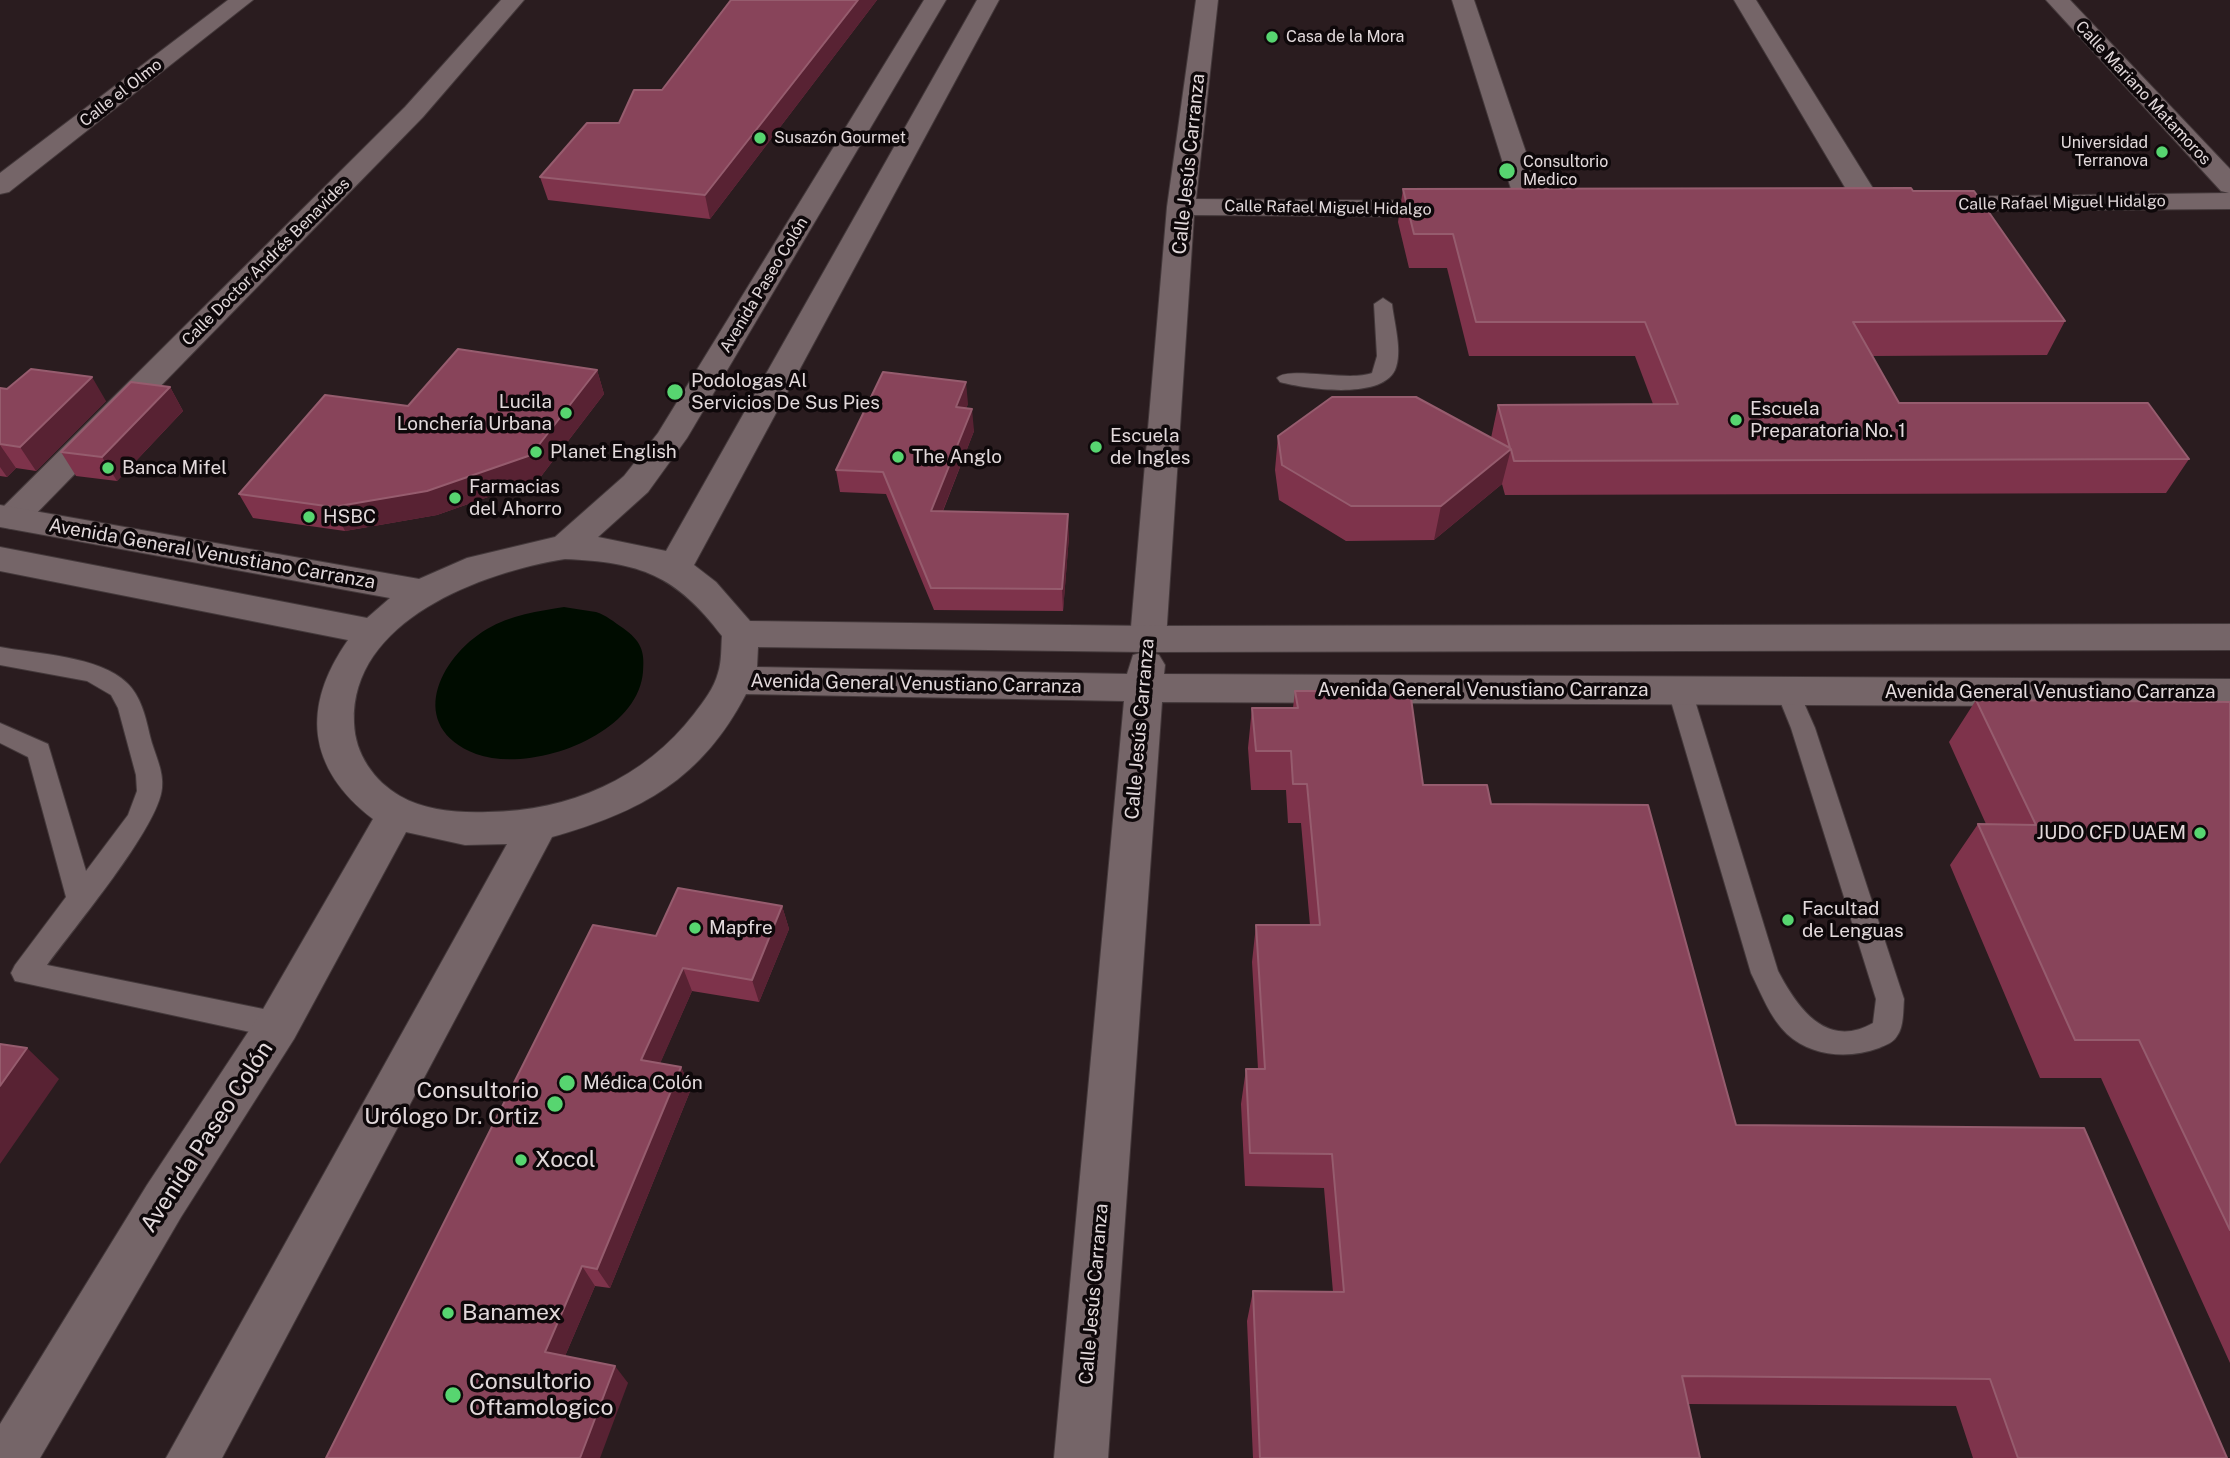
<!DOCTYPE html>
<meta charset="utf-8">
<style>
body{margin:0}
canvas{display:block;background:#2a1c1f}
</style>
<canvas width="2230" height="1458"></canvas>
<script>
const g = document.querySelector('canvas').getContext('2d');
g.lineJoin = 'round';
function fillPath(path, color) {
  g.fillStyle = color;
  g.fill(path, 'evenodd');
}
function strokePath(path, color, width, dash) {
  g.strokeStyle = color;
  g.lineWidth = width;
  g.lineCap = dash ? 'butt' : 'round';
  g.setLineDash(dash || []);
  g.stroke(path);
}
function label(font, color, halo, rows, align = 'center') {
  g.font = font + ' "Public Sans",sans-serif';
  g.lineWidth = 7;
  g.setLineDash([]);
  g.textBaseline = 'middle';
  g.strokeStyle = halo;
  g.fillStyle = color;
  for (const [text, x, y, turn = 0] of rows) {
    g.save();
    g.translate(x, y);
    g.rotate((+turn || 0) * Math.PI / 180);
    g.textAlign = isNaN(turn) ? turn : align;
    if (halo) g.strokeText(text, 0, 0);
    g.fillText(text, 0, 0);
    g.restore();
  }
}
fillPath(new Path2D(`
 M564,607C574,609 585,610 596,612C606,615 614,622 623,628C641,641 645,651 643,672C638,736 530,774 476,754C406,727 438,658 487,629C510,615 539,611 564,607Z`), '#000c00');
const lane = new Path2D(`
 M1383,298L1392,304C1394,323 1403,352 1395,370C1381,400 1306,389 1280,382L1277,378C1287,366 1350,382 1372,373L1377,356L1374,304Z
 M0,647C36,654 100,656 127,683C141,696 146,718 150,736C154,753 164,770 162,788C159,827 73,929 47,965L278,1012L288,1016L292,1025L288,1034L278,1038L15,981L11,973L15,965L66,897L28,757L0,743V723L48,744L86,871L128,815L137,791L136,775L118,708L111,695L87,681L0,665Z
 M1680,682L1688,685L1692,691L1778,971C1797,1007 1826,1050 1873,1023L1876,999L1791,728L1776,691L1780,685L1788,682L1796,685L1815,728L1904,999C1903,1010 1904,1027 1897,1036C1894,1042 1886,1045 1879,1048C1849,1059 1812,1057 1787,1034C1770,1018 1761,993 1751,973L1668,691L1672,685Z`);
const street = new Path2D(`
 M228,0H253L9,192L0,194V173Z
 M501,0H524L423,117L24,526L12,529L0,526V510L405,107Z
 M1196,0H1218L1196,199L1452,201L1462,203L1466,209L1462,215L1452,217L1194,215L1166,639L1161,648L1148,652L1135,648L1130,639L1167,207Z
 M1452,0H1474L1544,205L1540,211H1520L1516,205Z
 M1734,0H1756L1884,206L1880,212H1860L1856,206Z
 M2046,0H2070L2230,169V209L1922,211L1918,205L1922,199L1932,197L2229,193L2221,191Z`);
const secondary = new Path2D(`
 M924,0H946L687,438L648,492L598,537L666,551L977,0H999L694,565L716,582L750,621L1148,626L2230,624V650L1148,652L1159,655L1165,665L1164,674L2230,679V707L1162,702L1108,1458H1054L1124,701L746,694C702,779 641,812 552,837L222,1458H166L507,844L465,845L406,832L294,1039L181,1217L40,1458H0V1424L147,1185L262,1011L373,819C307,768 301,707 348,640L0,571V547L367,618L390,598L0,527V505L419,579L467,558L555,537L624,476L658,433ZM565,559C640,562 676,575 722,636C721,648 722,661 718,673C714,688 704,701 694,714C644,779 569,811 488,812C459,813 426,811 400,796C374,781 355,754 354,723C350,620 483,572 565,559ZM758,647L1144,652L1133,655L1127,674L757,667Z`);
strokePath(lane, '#44393b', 2);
strokePath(street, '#44393b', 2);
strokePath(secondary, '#44393b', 2);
fillPath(lane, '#756568');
fillPath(street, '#756568');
fillPath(secondary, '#756568');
fillPath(new Path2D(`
 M731,0H877L710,219L548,200L540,177L619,123L662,90Z
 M1403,189L1913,191L2065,321L2047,355L1872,356L1899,403L2189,459L2166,493L1505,495L1502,484L1434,540L1346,541L1279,500L1275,470L1278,436L1491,438L1498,405L1653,404L1635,356H1469L1447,268H1409L1398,222Z
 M597,370L604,394L539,479L437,515L345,531L253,518L239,494L408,406Z
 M170,387L183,411L117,481L76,476L61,452Z
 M0,388L106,401L36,471L16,468L7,477L0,476Z
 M968,404L966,408L974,431L943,511L1069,536L1063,611L934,610L886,494L840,492L836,470Z
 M1295,691L1423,785L1491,804L1736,1125L2227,1458H1973L1956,1406L1688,1404L1700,1458H1253L1247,1321L1253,1291L1333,1292L1324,1188L1245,1186L1241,1104L1246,1069H1258L1252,962L1256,925H1310L1301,823H1288L1286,790H1251L1248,748L1252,708H1293Z
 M1976,700L2230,702V1363L2101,1078H2040L1950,865L1978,824H1986L1949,742Z
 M782,906L789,929L759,1002L692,991L660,1063L681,1067L691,1089L610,1288L595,1286L565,1356L628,1383L326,1458L656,936Z`), '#7e334b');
fillPath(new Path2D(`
 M858,0H877L710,219L705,195Z
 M597,370L604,394L539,479L437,515L345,531L333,507Z
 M92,377L106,401L36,471L20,447Z
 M966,382L968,404L958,429L956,407Z
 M170,387L183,411L117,481L102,457Z
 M972,409L974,431L934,533L931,511Z
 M0,445L16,468L7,477L0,467Z
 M1511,449L1502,484L1434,540L1441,506Z
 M1068,514L1069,536L1063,611L1062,589Z
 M782,906L789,929L759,1002L752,980Z
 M683,968L692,991L652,1082L641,1060Z
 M27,1048L59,1079L0,1164V1086Z
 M681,1067L691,1089L610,1288L597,1269Z
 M582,1266L595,1286L559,1370L545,1352Z
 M615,1366L628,1383L600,1458H580Z`), '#582233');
const building = new Path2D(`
 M731,0H858L705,195L540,177L587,123H619L634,90H662Z
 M1911,188L1913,191H1974L2065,321L1853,322L1899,403H2148L2189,459L1514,461L1511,449L1441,506H1351L1282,465L1278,436L1332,397H1416L1510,448L1498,405L1678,404L1645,322H1476L1453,234H1414L1403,189Z
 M458,349L597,370L531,455L427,491L333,507L239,494L325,395L408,406Z
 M31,369L92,377L20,447L0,444V388L7,389Z
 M883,372L966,382L956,407L972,409L931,511L1068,514L1062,589L931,588L883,472L836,470Z
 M131,382L170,387L102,457L61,452Z
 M1295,691H1410L1423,785H1487L1491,804L1648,805L1736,1125L2084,1128L2227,1458H2018L1990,1379L1682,1376L1700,1458H1260L1253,1291L1344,1292L1332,1154L1250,1153L1246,1069H1265L1256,925H1320L1307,784H1293L1291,751H1256L1252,708H1298Z
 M1976,700L2230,702V1230L2139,1040H2075L1978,824L2036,825Z
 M678,888L782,906L752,980L683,968L641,1060L681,1067L597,1269L582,1266L545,1352L615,1366L580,1458H326L593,925L656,936Z
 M0,1044L27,1048L0,1086Z`);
fillPath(building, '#88445a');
strokePath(building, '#965c6e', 2);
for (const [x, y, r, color] of [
 [1272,37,7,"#57d570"],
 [760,138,7,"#57d570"],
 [2162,152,7,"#57d570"],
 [1507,171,9,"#57d570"],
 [675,392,9,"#57d570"],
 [566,413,7,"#57d570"],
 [1736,420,7,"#57d570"],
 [1096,447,7,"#57d570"],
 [536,452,7,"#57d570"],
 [898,457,7,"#57d570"],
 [108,468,7,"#57d570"],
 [455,498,7,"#57d570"],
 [309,517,7,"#57d570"],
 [2200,833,7,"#57d570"],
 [1788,920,7,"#57d570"],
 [695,928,7,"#57d570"],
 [567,1083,9,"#57d570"],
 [555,1104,9,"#57d570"],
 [521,1160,7,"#57d570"],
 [448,1313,7,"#57d570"],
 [453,1395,9,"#57d570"]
]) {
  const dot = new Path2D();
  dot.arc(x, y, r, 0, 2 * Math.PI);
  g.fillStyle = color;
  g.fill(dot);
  strokePath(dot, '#0e080a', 2.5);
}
label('16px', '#e2d9db', '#0e080a', [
 ["Casa de la Mora",1286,37],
 ["Susazón Gourmet",774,138],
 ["Universidad",2148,143,"right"],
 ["Terranova",2148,161,"right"],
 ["Consultorio",1523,162],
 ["Medico",1523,180]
], 'left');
label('16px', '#e2d9db', '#0e080a', [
 ["Calle el Olmo",121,93,-38],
 ["Calle Mariano Matamoros",2143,93,47],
 ["Calle Rafael Miguel Hidalgo",2062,203,-1],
 ["Calle Rafael Miguel Hidalgo",1328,208,1],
 ["Calle Doctor Andrés Benavides",266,262,-45],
 ["Avenida Paseo Colón",764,285,-59]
]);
label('19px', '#e2d9db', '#0e080a', [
 ["Calle Jesús Carranza",1189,164,-84],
 ["Avenida General Venustiano Carranza",212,554,10],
 ["Avenida General Venustiano Carranza",916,684,1],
 ["Avenida General Venustiano Carranza",1483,690],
 ["Avenida General Venustiano Carranza",2050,692],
 ["Calle Jesús Carranza",1140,729,-85],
 ["Calle Jesús Carranza",1094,1294,-85]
]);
label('19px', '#e2d9db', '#0e080a', [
 ["Podologas Al",691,381],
 ["Servicios De Sus Pies",691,403],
 ["Lucila",552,402,"right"],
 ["Lonchería Urbana",552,424,"right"],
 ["Escuela",1750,409],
 ["Preparatoria No. 1",1750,431],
 ["Escuela",1110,436],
 ["de Ingles",1110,458],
 ["Planet English",550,452],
 ["The Anglo",912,457],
 ["Banca Mifel",122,468],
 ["Farmacias",469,487],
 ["del Ahorro",469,509],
 ["HSBC",323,517],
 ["JUDO CFD UAEM",2186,833,"right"],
 ["Facultad",1802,909],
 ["de Lenguas",1802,931],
 ["Mapfre",709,928],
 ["Médica Colón",583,1083]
], 'left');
label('23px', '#e2d9db', '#0e080a', [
 ["Consultorio",539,1091,"right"],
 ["Urólogo Dr. Ortiz",539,1117,"right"],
 ["Xocol",535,1160],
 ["Banamex",462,1313],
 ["Consultorio",469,1382],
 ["Oftamologico",469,1408]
], 'left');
label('23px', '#e2d9db', '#0e080a', [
 ["Avenida Paseo Colón",207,1137,-57]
]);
</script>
